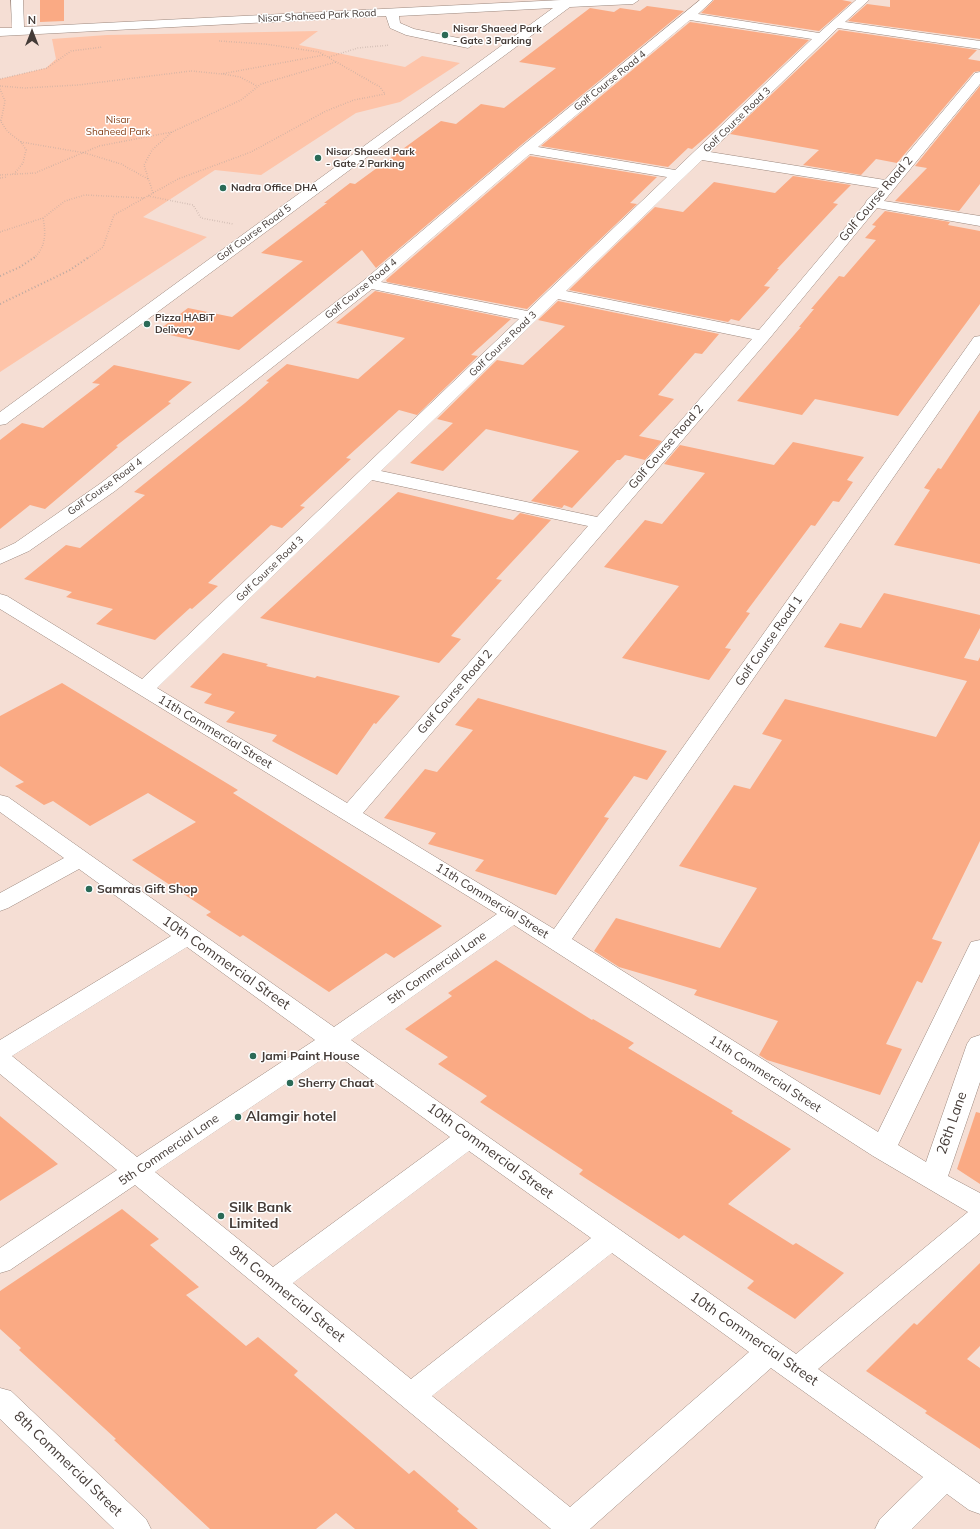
<!DOCTYPE html>
<style>
body{margin:0}
#map{position:relative;width:980px;height:1529px;overflow:hidden;background:#f5ded4;font-family:Mulish,sans-serif}
canvas{display:block}
.north{position:absolute;left:12px;top:12px;width:40px;height:40px;-webkit-text-stroke:3px #fff;paint-order:stroke;rotate:0deg;font-size:11px;font-weight:700;line-height:16px;text-align:center;color:#443b37}
.north::after{content:'';display:block;margin:auto;width:14px;height:18px;background:#443b37;clip-path:polygon(50% 0,100% 100%,50% 72%,0 100%)}
</style>
<div id="map">
<canvas width="980" height="1529"></canvas>
<div class="north">N</div>
</div>
<script>
const g = document.querySelector('canvas').getContext('2d');
g.lineJoin = 'round';
function fillPath(path, color) {
  g.fillStyle = color;
  g.fill(path, 'evenodd');
}
function strokePath(path, color, width, dash) {
  g.strokeStyle = color;
  g.lineWidth = width;
  g.lineCap = dash ? 'butt' : 'round';
  g.setLineDash(dash || []);
  g.stroke(path);
}
function label(font, color, halo, rows, align = 'center') {
  g.font = font + ' Mulish,sans-serif';
  g.lineWidth = 3;
  g.setLineDash([]);
  g.textBaseline = 'middle';
  g.strokeStyle = halo;
  g.fillStyle = color;
  for (const [text, x, y, turn = 0] of rows) {
    g.save();
    g.translate(x, y);
    g.rotate((+turn || 0) * Math.PI / 180);
    g.textAlign = isNaN(turn) ? turn : align;
    if (halo) g.strokeText(text, 0, 0);
    g.fillText(text, 0, 0);
    g.restore();
  }
}
fillPath(new Path2D(`
 M318,31L299,45L405,67L422,56L460,63L400,102L356,113L261,175L215,170L143,217L207,237L0,372V79L46,68L56,59L52,39L107,35Z`), '#fec4a9');
fillPath(new Path2D(`
 M40,0H64V21L40,22Z
 M714,0H842L852,2L819,31L701,13Z
 M890,0H980V39L848,21L867,4L890,7Z
 M647,6L684,11L521,145L376,268L362,250L239,350L156,332L188,308L232,317L303,261L261,253L327,203H324L350,183L355,184L441,121L456,124L481,104L504,108L556,68L519,62L590,8L614,12L620,8L640,11Z
 M690,22L809,40L713,131L692,149L688,148L668,167L541,146Z
 M839,30L977,50L968,59L980,61V71L974,72L897,163L876,159L861,175L803,165L819,150L730,134Z
 M980,86V184L959,211L895,201L927,168L915,166Z
 M530,156L657,177L630,203L637,204L527,309L387,282L386,280Z
 M793,176L851,185L833,203L838,204L777,269H779L764,286L770,287L739,321L731,319L728,322L569,290L655,207L683,212L714,182L775,193Z
 M885,211L950,222L948,225L980,231V304L898,416L815,399L802,415L737,401L801,327H799L814,309H811L839,276L844,277L876,240L865,238L876,226L872,225Z
 M375,291L511,319L471,355L478,356L417,415L399,410L346,458L351,459L300,506L305,507L282,528L271,525L208,583L218,586L192,609L190,608L155,640L96,624L113,609L66,597L72,592L24,579L66,545L80,548L145,495L134,492L245,403L269,382L266,381L287,364L358,379L405,338L336,323Z
 M558,301L719,334L702,354L695,353L658,395L674,399L639,436L662,441L645,460L625,455L620,460H617L572,508L564,505L562,508L531,501L579,451L486,429L443,471L410,463L453,423L437,419L497,360L523,365L565,326L538,320Z
 M114,365L192,382L168,402L171,403L116,446L118,447L45,509L30,505L0,529V440L22,423L43,428L100,384L92,383Z
 M980,410V564L894,545L930,490L924,488L938,468L941,469Z
 M793,442L864,457L847,480L853,482L839,502L833,501L815,526L811,525L746,612L750,613L725,648L731,649L709,680L622,658L679,586L604,567L645,520L662,524L705,473L664,464L680,445L774,465Z
 M398,492L513,520L520,513L551,520L496,579L502,580L451,636L461,639L439,663L260,618Z
 M884,593L980,615V628L964,658L978,661L980,657V841L932,939L942,942L922,983L917,981L886,1044L902,1049L880,1095L767,1060L759,1055L778,1021L694,995L697,990L619,967L594,951L616,918L720,948L757,888L679,866L734,785L750,789L782,740L762,734L785,699L936,737L967,681L824,647L840,623L861,628Z
 M223,653L268,664L266,666L315,678L317,676L400,696L376,724L374,723L337,775L272,741L277,735L226,722L235,712L204,703L212,694L190,687Z
 M62,683L238,790L233,793L442,926L394,958L386,953L329,992L243,935L240,937L206,915L211,912L132,860L196,822L148,793L90,826L53,801L44,805L15,786L24,782L0,766V716Z
 M478,698L667,751L647,780L634,776L604,817L609,818L556,895L475,871L484,860L428,844L436,833L384,818L425,769L437,772L473,730L455,725Z
 M496,960L592,1020L593,1019L634,1043L628,1048L733,1111L731,1113L791,1149L728,1204L793,1245L796,1243L844,1273L795,1319L747,1288L754,1281L684,1235L679,1239L579,1174L583,1170L480,1102L487,1096L438,1064L448,1057L405,1029L452,996L448,993Z
 M976,1112L980,1113V1184L957,1169Z
 M0,1116L58,1164L0,1201Z
 M122,1209L159,1239L150,1245L199,1287L186,1295L246,1346L258,1337L298,1371L294,1375L409,1474L414,1470L459,1509L457,1511L478,1529H355L336,1513L316,1529H210L114,1440L116,1439L19,1350L21,1348L0,1329V1291Z
 M980,1263V1346L967,1359L980,1368V1449L925,1413L927,1411L866,1371L914,1323L917,1325Z`), '#faaa84');
const minor = new Path2D(`
 M11,0H23L24,27L561,0H639L633,4L570,7L6,424L0,425V412L553,8L399,16L400,23L414,29L473,41L474,44L468,48L406,35L390,28L386,16L0,36V28H12Z
 M700,0H713L698,14L819,33L856,0H869L845,22L980,41V49L838,28L710,152L885,180L975,73L980,72V84L884,201L980,216V226L877,208L769,339L363,813L554,929L974,337L980,336V353L572,939L878,1132L968,948L971,942L980,940V974L898,1145L926,1162L967,1044L971,1038L980,1035V1082L948,1176L980,1193V1233L818,1369L980,1484V1514L969,1510L947,1494L912,1529H875L880,1519L923,1477L771,1368L590,1529H551L135,1185L10,1270L0,1273V1248L117,1170L0,1074V1040L171,936L79,869L8,908L0,911V893L64,858L0,812V795L8,797L334,1027L497,914L0,609V594L7,596L142,679L519,319L372,289L115,491L29,551L0,564V550L15,543L101,483L363,281L522,146ZM690,20L812,39L675,170L538,147ZM530,154L667,177L527,311L381,282ZM702,160L879,188L867,200L865,204L759,330L566,291ZM558,299L752,339L597,517L381,471ZM372,480L588,526L347,803L157,688ZM514,925L873,1156L968,1212L796,1354L351,1040ZM187,947L315,1040L137,1157L12,1056ZM333,1052L450,1137L273,1267L155,1172ZM469,1151L591,1238L411,1379L293,1283ZM612,1253L749,1352L570,1507L432,1396Z
 M0,1388L11,1391L146,1519L151,1529H114L0,1419Z`);
strokePath(minor, '#9b877d', 1);
strokePath(new Path2D(`
 M329,57L358,48L390,45
 M223,74L240,77L257,86
 M0,79L47,68L71,51L103,47
 M0,86L25,88L78,85L191,71L221,74L324,55
 M0,89L5,101L1,121
 M0,120L7,131L21,142L26,150L23,163L14,174
 M21,142L85,153L121,164L148,179
 M0,175L35,173L99,146L172,132L241,100L261,84L336,62
 M0,178L7,177
 M153,193L144,165L152,150L172,132
 M148,196L193,205L201,218L233,224
 M0,232L43,218L65,201L85,195L145,198
 M34,258C46,247 46,233 43,218
 M88,258L103,247L114,215L178,179L251,152L326,111L354,100L385,94L380,87L319,52L265,44L219,41`), '#bca9a1', 1.5, [0.5, 2]);
strokePath(new Path2D(`
 M0,276L20,267L35,257
 M0,304L70,270L89,257`), '#bca9a1', 2, [1, 2.5]);
fillPath(minor, '#fff');
for (const [x, y, r, color] of [
 [445,35,4,"#2b6a57"],
 [318,158,4,"#2b6a57"],
 [223,188,4,"#2b6a57"],
 [147,324,4,"#2b6a57"],
 [89,889,4,"#2b6a57"],
 [253,1056,4,"#2b6a57"],
 [290,1083,4,"#2b6a57"],
 [238,1117,4,"#2b6a57"],
 [221,1216,4,"#2b6a57"]
]) {
  const dot = new Path2D();
  dot.arc(x, y, r, 0, 2 * Math.PI);
  g.fillStyle = color;
  g.fill(dot);
  strokePath(dot, '#fff', 1.5);
}
label('10px', '#443b37', '#fff', [
 ["Nisar Shaheed Park Road",317,16,-3],
 ["Golf Course Road 4",610,81,-39],
 ["Golf Course Road 3",737,120,-44],
 ["Golf Course Road 5",254,233,-36],
 ["Golf Course Road 4",361,289,-39],
 ["Golf Course Road 3",503,344,-44],
 ["Golf Course Road 4",105,487,-36],
 ["Golf Course Road 3",270,569,-44]
]);
label('bold 10px', '#443b37', '#fff', [
 ["Nisar Shaeed Park",453,29],
 ["- Gate 3 Parking",453,41],
 ["Nisar Shaeed Park",326,152],
 ["- Gate 2 Parking",326,164],
 ["Nadra Office DHA",231,188],
 ["Pizza HABiT",155,318],
 ["Delivery",155,330]
], 'left');
label('10px', '#853e15', '#fff', [
 ["Nisar",118,120],
 ["Shaheed Park",118,132]
]);
label('12px', '#443b37', '#fff', [
 ["Golf Course Road 2",876,199,-50],
 ["Golf Course Road 2",666,447,-49],
 ["Golf Course Road 1",769,641,-55],
 ["Golf Course Road 2",455,692,-49],
 ["11th Commercial Street",215,732,31],
 ["11th Commercial Street",492,901,32],
 ["5th Commercial Lane",437,968,-35],
 ["11th Commercial Street",765,1074,33],
 ["5th Commercial Lane",169,1150,-34]
]);
label('bold 12px', '#443b37', '#fff', [
 ["Samras Gift Shop",97,889],
 ["Jami Paint House",261,1056],
 ["Sherry Chaat",298,1083]
], 'left');
label('14px', '#443b37', '#fff', [
 ["10th Commercial Street",226,963,35],
 ["26th Lane",952,1123,-71],
 ["10th Commercial Street",490,1151,36],
 ["9th Commercial Street",287,1294,39],
 ["10th Commercial Street",754,1339,35],
 ["8th Commercial Street",68,1464,44]
]);
label('bold 14px', '#443b37', '#fff', [
 ["Alamgir hotel",246,1117],
 ["Silk Bank",229,1208],
 ["Limited",229,1224]
], 'left');
</script>
